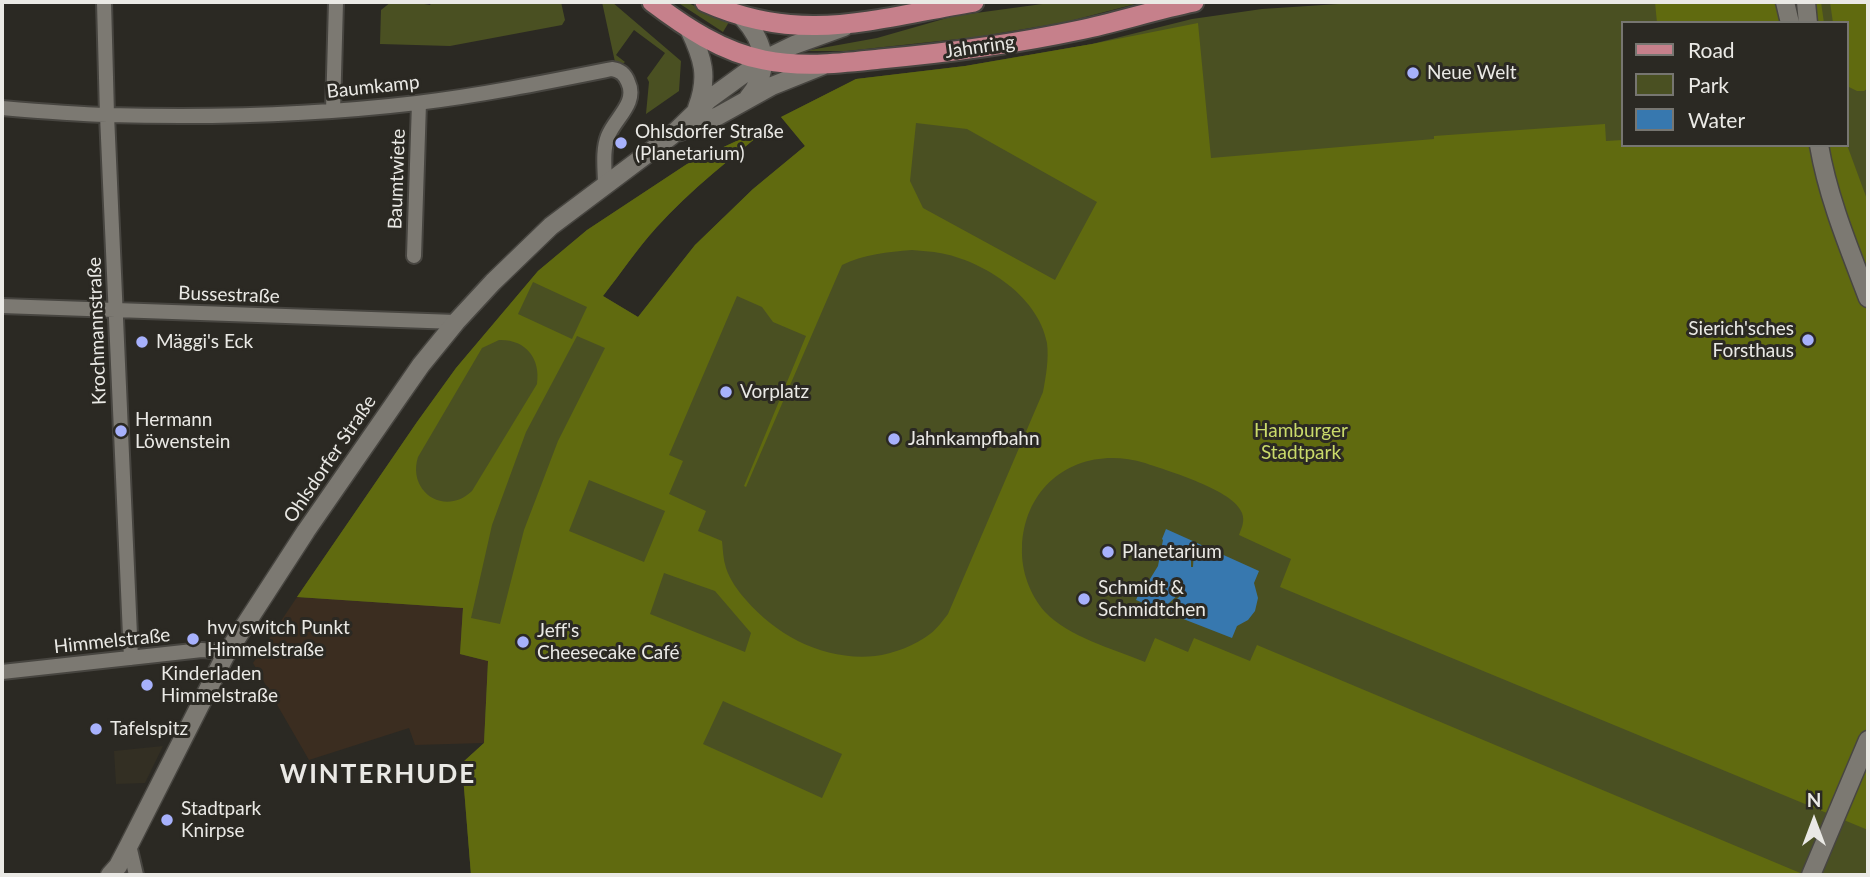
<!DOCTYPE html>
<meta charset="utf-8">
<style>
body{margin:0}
#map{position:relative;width:1870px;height:877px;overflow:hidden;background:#2b2923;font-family:Lato,sans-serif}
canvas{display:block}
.frame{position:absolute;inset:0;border:4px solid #eae9e5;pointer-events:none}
.legend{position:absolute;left:1621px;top:21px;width:228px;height:126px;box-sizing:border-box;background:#2b2923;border:2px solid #777671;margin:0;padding:9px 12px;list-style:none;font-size:21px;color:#eae9e5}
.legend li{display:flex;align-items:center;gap:14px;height:35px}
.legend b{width:35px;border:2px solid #777671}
.north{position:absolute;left:1779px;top:786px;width:70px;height:70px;-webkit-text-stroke:5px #2b2923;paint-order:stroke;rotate:0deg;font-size:19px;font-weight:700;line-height:28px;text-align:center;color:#eae9e5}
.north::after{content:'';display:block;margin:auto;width:24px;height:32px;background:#eae9e5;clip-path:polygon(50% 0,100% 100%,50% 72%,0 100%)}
</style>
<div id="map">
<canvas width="1870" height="877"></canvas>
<div class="frame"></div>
<ul class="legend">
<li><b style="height:9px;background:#c6808b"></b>Road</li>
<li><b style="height:19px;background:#4a5022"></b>Park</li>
<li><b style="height:19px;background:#3778af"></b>Water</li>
</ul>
<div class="north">N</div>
</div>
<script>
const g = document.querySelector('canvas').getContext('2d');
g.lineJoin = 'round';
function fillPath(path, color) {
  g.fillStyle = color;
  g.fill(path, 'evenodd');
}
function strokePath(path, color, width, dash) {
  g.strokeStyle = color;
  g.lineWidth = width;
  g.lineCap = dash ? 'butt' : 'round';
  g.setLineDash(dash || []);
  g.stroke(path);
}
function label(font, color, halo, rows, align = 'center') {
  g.font = font + ' Lato,sans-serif';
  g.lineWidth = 6;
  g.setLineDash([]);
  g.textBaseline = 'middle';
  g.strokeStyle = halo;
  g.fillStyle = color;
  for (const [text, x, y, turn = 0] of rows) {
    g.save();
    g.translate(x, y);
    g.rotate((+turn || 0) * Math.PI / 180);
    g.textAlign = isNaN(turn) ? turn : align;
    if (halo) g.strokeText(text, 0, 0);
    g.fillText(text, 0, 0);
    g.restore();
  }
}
fillPath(new Path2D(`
 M163,746L145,783L116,784L114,751Z`), '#332f23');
fillPath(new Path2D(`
 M297,597L464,607L460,654L488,661L484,743L415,745L409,728L309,760L253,663Z`), '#3b2d20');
fillPath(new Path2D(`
 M391,2H413L430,5L432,2H561L565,20L562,25L450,46L380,44L381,10Z
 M602,2H612L681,61L679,91L646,114L649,82L647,78L665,53L634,30L616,55L625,62L621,65L615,62Z
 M677,2H686L729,22L723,32Z
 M1057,2H1143L1066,22L977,37L847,51H805L877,38L954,16Z
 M1369,2H1868V875H471L462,763L484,743L488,661L460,654L463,608L297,597L417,422L456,368L538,271L587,230L687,164L773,124C734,156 690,190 656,228C637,249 621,273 603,296L638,317L695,245L753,189L805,146L781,117L856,79L965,66L1092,44L1192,19L1262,9ZM1623,23H1847V145H1623Z`), '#4a5022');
fillPath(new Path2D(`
 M1655,2H1821L1824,23H1657Z
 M1830,2H1868V88L1864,91H1857L1847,86V23H1833Z
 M1198,23L1211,158L1434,139V136L1605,124L1606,141L1623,140V145L1626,146L1847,145L1868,202V830L1280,587L1291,559L1239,535C1242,527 1245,521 1242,513C1234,490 1168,471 1145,463C1082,444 1024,481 1022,548C1021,571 1030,595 1045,612C1070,638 1112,648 1145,662L1155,638L1188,652L1194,638L1250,661L1257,645L1805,875H471L462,763L484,743L488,661L460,654L463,608L297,597L417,422L456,368L538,271L587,230L687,164L773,124C734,156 690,190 656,228C637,249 621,273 603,296L638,317L695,245L753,189L805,146L781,117L856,79L965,66L1092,44ZM916,123L967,129L1097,202L1055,280L923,208L910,181ZM912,250C919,251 927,251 934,252C979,258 1038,294 1047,343C1049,359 1046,376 1043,392L948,614C943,620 937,629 930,634C916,645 893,654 875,656C825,661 778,637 746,600C738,591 730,580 726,568C723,559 723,550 722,541L698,531L706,511L669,494L683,461L669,455L737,296L762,307L773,322L806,336L744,486L746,487L842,265C865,254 887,252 912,250ZM533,282L587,307L572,339L518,314ZM577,336L605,348L558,441L524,530L500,624L471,618L492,525L526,432ZM499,340C525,339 541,358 537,384L472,491C445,517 407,492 418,457L482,348ZM589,480L665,511L644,562L569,531ZM664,573L715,591L751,633L745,652L650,614ZM723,701L842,754L822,798L703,744Z`), '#606a0f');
fillPath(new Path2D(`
 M1166,529L1195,542L1191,551V567H1193L1194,552L1197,543L1259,571L1254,583L1258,598L1255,611L1248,620L1237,626L1232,638L1168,613L1171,605L1180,596L1179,594L1169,603L1165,612L1136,600L1140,591L1142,592L1158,566L1163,540L1162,539Z`), '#3778af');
const minor = new Path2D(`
 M104,2L107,115L131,658
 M2,108C37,111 73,114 108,115C211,118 315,115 417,103C483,95 547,82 612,69C620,70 625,74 628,82C638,103 615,118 608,136C602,151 605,170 605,185
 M333,111L336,2
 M414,256L419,103
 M2,306L456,322
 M2,672L202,650L215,651L225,656
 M129,845L136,875`);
const tertiary = new Path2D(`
 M1785,2L1790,23
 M1806,2L1808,23
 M742,17C766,43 771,70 748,98
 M689,29C703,58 709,77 697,108
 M679,132L718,116L772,86L822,66
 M1819,145C1828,198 1849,248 1868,298
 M110,875L118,866L129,845L225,656L306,531L396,401L421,365L456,322L493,282L551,226L671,136L708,100L763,60L794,45L844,27
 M1811,875L1868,740`);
const primary = new Path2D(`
 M652,2C685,27 722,52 764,60C803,68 841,63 880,59C947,53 1014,44 1080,30C1118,22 1155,10 1194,2
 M705,2C803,46 875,18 974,2`);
strokePath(minor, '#474540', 18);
strokePath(tertiary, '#474540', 21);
strokePath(primary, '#474540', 23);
strokePath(minor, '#7c7972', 14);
strokePath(tertiary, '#7c7972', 18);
strokePath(primary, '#c6808b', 19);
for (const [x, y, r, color] of [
 [1413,73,7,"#a7b1fc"],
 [621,143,7,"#a7b1fc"],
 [1808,340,7,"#a7b1fc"],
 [142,342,7,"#a7b1fc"],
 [726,392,7,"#a7b1fc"],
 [121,431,7,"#a7b1fc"],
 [894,439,7,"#a7b1fc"],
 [1108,552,7,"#a7b1fc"],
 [1084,599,7,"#a7b1fc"],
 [193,639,7,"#a7b1fc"],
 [523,642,7,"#a7b1fc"],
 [147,685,7,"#a7b1fc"],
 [96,729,7,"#a7b1fc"],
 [167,820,7,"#a7b1fc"]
]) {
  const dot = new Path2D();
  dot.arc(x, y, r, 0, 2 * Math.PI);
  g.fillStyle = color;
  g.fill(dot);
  strokePath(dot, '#2b2923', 2.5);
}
label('19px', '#eae9e5', '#2b2923', [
 ["Jahnring",980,47,-8],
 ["Baumkamp",373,87,-6],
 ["Baumtwiete",397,179,-88],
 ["Bussestraße",229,295,2],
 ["Krochmannstraße",97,331,-92],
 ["Ohlsdorfer Straße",330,459,-56],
 ["Himmelstraße",112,641,-6]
]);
label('19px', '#eae9e5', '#2b2923', [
 ["Neue Welt",1427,73],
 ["Ohlsdorfer Straße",635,132],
 ["(Planetarium)",635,154],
 ["Sierich'sches",1794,329,"right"],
 ["Forsthaus",1794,351,"right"],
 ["Mäggi's Eck",156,342],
 ["Vorplatz",740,392],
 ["Hermann",135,420],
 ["Löwenstein",135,442],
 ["Jahnkampfbahn",908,439],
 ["Planetarium",1122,552],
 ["Schmidt &",1098,588],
 ["Schmidtchen",1098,610],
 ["hvv switch Punkt",207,628],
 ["Himmelstraße",207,650],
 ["Jeff's",537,631],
 ["Cheesecake Café",537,653],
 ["Kinderladen",161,674],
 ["Himmelstraße",161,696],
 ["Tafelspitz",110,729],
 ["Stadtpark",181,809],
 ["Knirpse",181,831]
], 'left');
label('19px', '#cada6a', '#2b2923', [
 ["Hamburger",1301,431],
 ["Stadtpark",1301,453]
]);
g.letterSpacing = '2px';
label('bold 26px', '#eae9e5', '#2b2923', [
 ["WINTERHUDE",378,775]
]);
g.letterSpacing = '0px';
</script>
